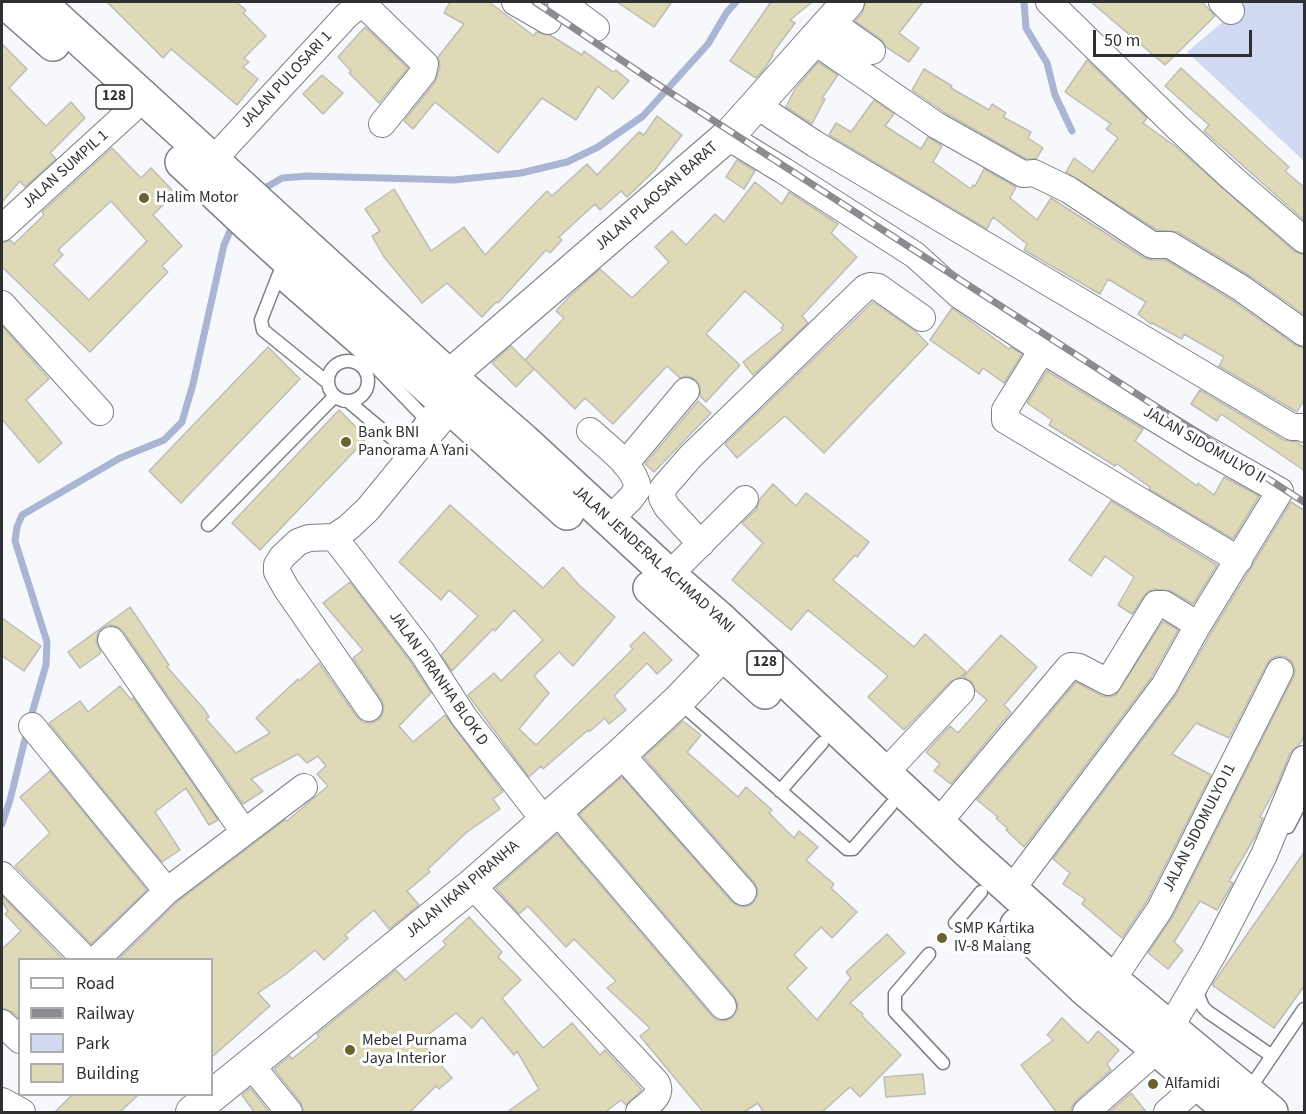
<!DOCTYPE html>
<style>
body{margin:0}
#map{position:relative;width:1306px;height:1114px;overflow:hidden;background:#f6f8fc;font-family:"Source Sans 3",sans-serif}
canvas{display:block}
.frame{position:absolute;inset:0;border:3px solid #2f3031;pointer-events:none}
.legend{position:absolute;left:18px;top:958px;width:195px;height:138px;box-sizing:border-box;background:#fff;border:2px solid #acacad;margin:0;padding:8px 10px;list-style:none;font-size:18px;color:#2f3031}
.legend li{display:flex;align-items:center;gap:12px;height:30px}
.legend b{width:30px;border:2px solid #acacad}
.scale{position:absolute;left:1093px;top:30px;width:159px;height:27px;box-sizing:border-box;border:3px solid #2f3031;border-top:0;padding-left:8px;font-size:18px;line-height:21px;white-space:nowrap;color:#2f3031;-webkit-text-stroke:4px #fff;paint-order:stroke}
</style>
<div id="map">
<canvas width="1306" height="1114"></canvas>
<div class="frame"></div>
<ul class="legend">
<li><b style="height:8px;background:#fff"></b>Road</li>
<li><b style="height:8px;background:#8b8c8f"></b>Railway</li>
<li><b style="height:16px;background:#d1daf2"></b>Park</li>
<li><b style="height:16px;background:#ded9b7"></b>Building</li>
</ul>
<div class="scale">50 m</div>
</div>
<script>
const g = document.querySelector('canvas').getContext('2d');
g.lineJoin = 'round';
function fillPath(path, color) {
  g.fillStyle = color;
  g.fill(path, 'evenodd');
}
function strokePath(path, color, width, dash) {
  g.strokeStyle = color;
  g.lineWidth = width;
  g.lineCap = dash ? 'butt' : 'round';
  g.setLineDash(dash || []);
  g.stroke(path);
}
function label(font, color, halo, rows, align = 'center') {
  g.font = font + ' "Source Sans 3",sans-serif';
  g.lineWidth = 6;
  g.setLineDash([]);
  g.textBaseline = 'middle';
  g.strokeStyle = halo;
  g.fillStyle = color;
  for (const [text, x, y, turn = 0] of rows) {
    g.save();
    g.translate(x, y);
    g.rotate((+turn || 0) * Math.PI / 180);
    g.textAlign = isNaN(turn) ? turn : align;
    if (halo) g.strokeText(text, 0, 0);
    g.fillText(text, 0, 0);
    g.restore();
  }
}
fillPath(new Path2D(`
 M1242,2H1304V161L1187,52L1244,4Z`), '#d1daf2');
strokePath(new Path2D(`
 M1024,2L1026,28L1047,63L1055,95L1072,131
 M260,191L282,178L308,176L454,180L521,173L567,162L598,147L643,116L708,44L727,12L736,2
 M30,720L46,665L47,642L15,541L17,527L22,515L120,458L164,440L182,422L193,384L224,245L234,222
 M2,824L10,800L27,731`), '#a9b5d3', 7);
const building = new Path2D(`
 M107,2H236L246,10L243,13L266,36L244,58L249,62L243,67L258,79L237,105L171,49L163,58Z
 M450,2H489L534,36L536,32L550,35L582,55L584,51L613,72L616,70L629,81L613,99L598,86L576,120L542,98L498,153L435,102L413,129L404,121L435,82L440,67L438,57L464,24L444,13Z
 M617,2H672L654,27Z
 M771,2H812L790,20L795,23L772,54L773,55L765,68L756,78L730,61Z
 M865,2H923L899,33L919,48L909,62L886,47L881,39L855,21L862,14Z
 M1091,2H1202L1215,16L1165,65Z
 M365,27L408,68L379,103L349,73L351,71L338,57Z
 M2,44L27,69L9,88L46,126L71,102L85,118L50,153L56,159L25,187L20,181L2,202Z
 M1087,60L1147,118L1143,123L1175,146L1294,251L1305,255V315L1250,276L1178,232L1157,230L1066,172L1074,158L1093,172L1118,138L1106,129L1111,124L1065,92Z
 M818,62L838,75L822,98L825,99L812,124L786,107L795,89Z
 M1181,68L1289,167L1285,171L1305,188V221L1204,131L1209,125L1165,86Z
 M924,69L952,86L951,88L989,110L992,104L1006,113L1003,117L1031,132L1028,138L1043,148L1036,159H1026L944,112L912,90Z
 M322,75L343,93L323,114L303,94Z
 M874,100L894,114L885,126L921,149L928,137L942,146L933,162L971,189L973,185L975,186L984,169L1016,187L1010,198L1037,220L1051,198L1144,258L1152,260H1166L1233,301L1295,345L1305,348V398L1297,412L1219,366L1224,357L1184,334L1182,339L1152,323L1151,324L1138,314L1146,302L1108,279L1100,294L1024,250L1027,244L993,217L987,229L829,135L836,123L851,132Z
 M657,116L682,135L654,171L627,197L621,191L600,210L595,204L559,237L562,240L550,253L546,250L498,303L496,302L482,317L447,283L422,303L384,257L372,236L380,231L365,209L394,189L431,251L464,227L485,255L547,191L552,196L587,164L597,175L639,132L644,135Z
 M112,148L141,178L151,168L175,193L153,215L182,246L162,266L168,272L90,352L2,267V243L10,240L14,244L44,215L42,212ZM111,201L147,241L89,300L53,265L63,255L58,250Z
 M737,160L755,171L744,189L726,177Z
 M755,182L782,204L789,192L838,224L831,233L857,257L802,316L808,323L753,375L743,362L783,330L781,328L784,325L745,291L706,334L740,365L706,402L700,396V386L696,380L688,376L680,378L667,366L613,424L585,398L575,409L525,360L564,318L556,311L570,296L600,269L632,298L669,262L655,247L672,231L686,245L715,214L724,222Z
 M873,302L915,331L928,344L824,453L785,416L737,458L725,444Z
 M952,308L1009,349L1011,347L1022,354L1004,383L983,368L979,374L930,340Z
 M2,326L49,379L26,400L62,443L39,463L2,419Z
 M511,346L534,369L516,387L492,363Z
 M268,347L300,379L181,503L149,471Z
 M1047,371L1143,429L1135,441L1197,486L1198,483L1214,495L1224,477L1259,496L1233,539L1149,489L1150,487L1117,464L1115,466L1049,425L1052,420L1027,403Z
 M1200,390L1284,440L1296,442L1305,448V471L1221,414L1217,421L1191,404Z
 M698,401L711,413L654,472L645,464Z
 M339,410L367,438L260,550L232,523Z
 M773,484L796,506L806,493L869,542L857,557L855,555L833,580L914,647L925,634L966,672L961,677L950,682L904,730L868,697L888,676L808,610L791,630L732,580L763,543L742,523L756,510L760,499Z
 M1111,501L1217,565L1193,604L1171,591L1155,589L1149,591L1144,596L1132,614L1118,605L1134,577L1105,556L1091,576L1069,560Z
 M1291,502L1305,511V735L1299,745L1290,753L1276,788L1260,817L1263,818L1256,835L1229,881L1233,883L1217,910L1200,901L1174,942L1183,950L1168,969L1148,953L1173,916L1293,678L1295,670L1292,662L1286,657L1279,656L1272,658L1267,664L1229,738L1196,723L1172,754L1211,775L1147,901L1122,938L1082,904L1085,899L1063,884L1070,873L1053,859L1176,695L1211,633Z
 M450,505L543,588L563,567L579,585L615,617L573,666L559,652L534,676L549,693L519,729L536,745L633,649L630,646L644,632L672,660L657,674L647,663L614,696L626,710L609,724L605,718L589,732L588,730L543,769L541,766L529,777L468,695L494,673L501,681L543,640L514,610L495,631L493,629L452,671L441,655L478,616L449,590L441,600L399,562Z
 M350,582L410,661L431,693L399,726L413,742L445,715L503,792L493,799L500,809L467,832L428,869L430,872L407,891L419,905L389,929L374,910L345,935L348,938L324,960L315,950L286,974L258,993L270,1006L212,1057V960H118L177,902L285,820L287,821L328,786L317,774L326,766L318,756L307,763L298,754L251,779L263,791L243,804L123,631L118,627L110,625L102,628L98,633L96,641L101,653L80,668L68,652L130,607L169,665L167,667L204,709L209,717L206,719L236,753L270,733L256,718L298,679L299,681L319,663L357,717L363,722L371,723L378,720L382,715L384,706L381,699L353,658L363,650L323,603Z
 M2,618L41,646L24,671L2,656Z
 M1163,621L1178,630L1151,678L1024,847L1006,830L1008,829L996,818L998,817L977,800L1076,682L1102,696L1109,697L1116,695Z
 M1001,635L1037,667L1004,705L1011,712L951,784L934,771L940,764L926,752L950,726L958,733L987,700L975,690L972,682L963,677Z
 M120,686L131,700L133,698L218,820L209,825L186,788L155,812L180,850L162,862L49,723L80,701L88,712Z
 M683,721L701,735L687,752L738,797L746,787L772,810L769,813L794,838L799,831L818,847L806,860L834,884L831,888L857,912L832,938L821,927L794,955L807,968L787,988L817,1020L851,978L846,972L887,934L905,953L850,1003L863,1014L862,1016L901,1055L860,1097L850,1087L821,1113H764L758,1103L742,1113H704L640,1036L650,1028L607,988L616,981L574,939L566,947L528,906L519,914L496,888L557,834L712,1016L717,1020L725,1021L733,1017L737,1010L738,1004L734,996L579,814L622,777L732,902L738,906L745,907L753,903L757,896L758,890L754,882L644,757Z
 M50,771L147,890L91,944L15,866L50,833L20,797Z
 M1305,851V985L1274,1028L1212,985Z
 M2,896L64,960H20V1019L12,1012L2,1008V949L21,931L5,914L8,911L2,901Z
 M469,917L502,952L498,957L521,980L502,998L543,1048L572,1023L600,1055L605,1050L642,1090L626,1105L621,1100L604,1113H506L539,1089L517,1051L514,1055L482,1017L472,1028L456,1013L420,1041L452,1078L439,1089L436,1086L409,1113H304L301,1103L274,1069L290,1056L292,1059L319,1037L317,1034L396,970L405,980L446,945L443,941Z
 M1062,1018L1088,1043L1098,1031L1119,1050L1107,1064L1111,1070L1076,1101L1072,1107L1071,1113H1057L1021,1065L1053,1040L1047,1035Z
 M923,1074L925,1094L886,1097L884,1077Z
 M250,1088L270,1113H255L242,1095Z
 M1131,1093L1147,1113H1108Z
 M72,1095H138L119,1113H54Z`);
fillPath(building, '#ded9b7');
strokePath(building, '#bdbcb7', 1.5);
const service = new Path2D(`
 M279,274L261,320L263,330L327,382
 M277,280L369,360L424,417
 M328 381a20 20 0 1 1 40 0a20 20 0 1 1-40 0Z
 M349,402L399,444L410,438L428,412
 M208,525L334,397
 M678,701L847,849H853L891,805
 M780,791L822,743
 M1288,827L1304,796
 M955,923L981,892
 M929,954L895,994V1012L943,1063
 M1201,987L1198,995L1203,1007L1208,1012L1272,1056
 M1248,1091L1304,1009`);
const minor = new Path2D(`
 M361,2L425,64L423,73L382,124
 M515,2L548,21
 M561,2L596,28
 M1049,2L1177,127L1232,178L1304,240
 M1222,2L1231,11
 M831,22L872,51
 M814,41L936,125L1023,174L1034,173L1069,190L1152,245H1170L1241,288L1304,333
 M756,105L815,144L1292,427H1301L1304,429
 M725,138L738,143L784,171L915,255L959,295L1042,350L1202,447L1280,491L1198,625L1164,686L1011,890
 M213,160L346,16L362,2
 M2,228L130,111
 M2,304L100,412
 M1042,350L1005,410V420L1239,560
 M590,431C607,447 634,465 638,488L631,498L609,520
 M625,464L686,391
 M334,537L422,652L464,717L544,820
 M701,544L667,507L662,498L663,488L691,456L865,288L870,286L878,287L922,318
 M669,575L745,499
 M111,640L244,832
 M369,708L286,588L277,572V565L282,557L298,542L309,538L334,537L349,527L368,509L451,408
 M32,726L167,891
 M621,754L743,892
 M885,773L961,692
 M556,810L723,1006
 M937,824L1069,667L1071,666L1079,667L1108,682L1156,604H1164L1198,625
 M2,875L86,960
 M472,885L656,1082C664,1096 648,1104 639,1112
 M96,960L167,891L304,787
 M1112,980L1160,909L1280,671
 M2,1023L20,1040
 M1170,1028L1213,954L1264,855L1304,759
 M251,1065L289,1112
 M2,1101L22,1112
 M1086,1112L1158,1049
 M1167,1112L1199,1084`);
const tertiary = new Path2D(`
 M449,376L732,132L848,2
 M192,1112L472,885L621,754L678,701L722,655`);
const primary = new Path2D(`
 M5,2L53,44
 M39,2L449,376L523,440L669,575L719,618L969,852L1112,980L1271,1112
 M182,162L247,223L567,513
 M650,588L765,692
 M1017,925L1085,989L1232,1112`);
strokePath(service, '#7f8084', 15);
strokePath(minor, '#7f8084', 28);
strokePath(tertiary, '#7f8084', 34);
strokePath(primary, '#7f8084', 36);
strokePath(service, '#fff', 12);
strokePath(minor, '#fff', 26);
strokePath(tertiary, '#fff', 32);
strokePath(primary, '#fff', 33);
const rail = new Path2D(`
 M535,2L657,84L1304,502`);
strokePath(rail, '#8b8c8f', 7);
strokePath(rail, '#fff', 4.5, [14]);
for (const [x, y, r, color] of [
 [144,198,6,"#6a632f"],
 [346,442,6,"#6a632f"],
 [942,938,6,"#6a632f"],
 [350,1050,6,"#6a632f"],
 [1153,1084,6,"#6a632f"]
]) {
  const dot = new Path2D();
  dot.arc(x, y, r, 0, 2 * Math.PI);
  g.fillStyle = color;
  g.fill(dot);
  strokePath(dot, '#fff', 2);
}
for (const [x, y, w] of [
 [114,97,36],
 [765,663,36]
]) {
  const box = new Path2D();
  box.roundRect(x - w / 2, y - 12, w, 24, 4.5);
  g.fillStyle = '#fff';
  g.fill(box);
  strokePath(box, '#2f3031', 1.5);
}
label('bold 15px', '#2f3031', null, [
 ["128",114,97],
 ["128",765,663]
]);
label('16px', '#2f3031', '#fff', [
 ["JALAN PULOSARI 1",287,80,-47],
 ["JALAN SUMPIL 1",66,170,-42],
 ["JALAN PLAOSAN BARAT",657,197,-41],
 ["JALAN SIDOMULYO II",1204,446,30],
 ["JALAN JENDERAL ACHMAD YANI",653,560,42],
 ["JALAN PIRANHA BLOK D",438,679,55],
 ["JALAN SIDOMULYO I1",1200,828,-63],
 ["JALAN IKAN PIRANHA",463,890,-40]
]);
label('16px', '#2f3031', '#fff', [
 ["Halim Motor",156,198],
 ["Bank BNI",358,433],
 ["Panorama A Yani",358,451],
 ["SMP Kartika",954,929],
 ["IV-8 Malang",954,947],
 ["Mebel Purnama",362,1041],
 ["Jaya Interior",362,1059],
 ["Alfamidi",1165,1084]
], 'left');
</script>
